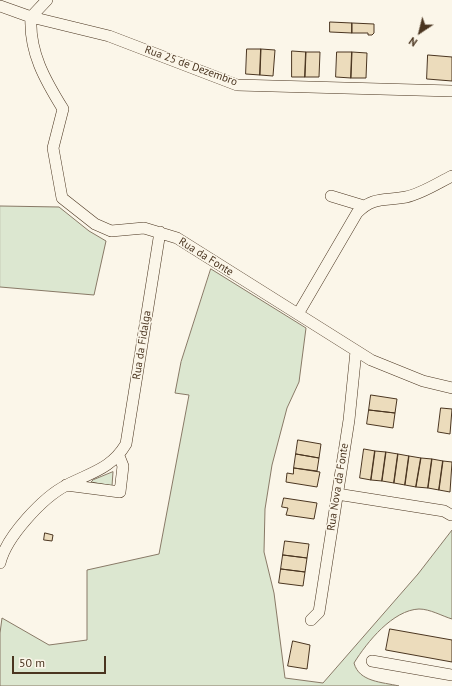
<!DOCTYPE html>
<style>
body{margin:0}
#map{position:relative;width:452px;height:686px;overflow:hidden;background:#fbf6e9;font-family:"PT Sans",sans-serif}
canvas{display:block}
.north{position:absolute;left:400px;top:12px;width:40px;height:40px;-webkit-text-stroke:3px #fbf6e9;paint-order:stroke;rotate:215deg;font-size:11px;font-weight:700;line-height:16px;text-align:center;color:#4a3520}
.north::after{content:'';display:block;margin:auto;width:14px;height:18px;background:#4a3520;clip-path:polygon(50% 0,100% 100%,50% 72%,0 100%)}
.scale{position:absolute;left:12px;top:656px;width:94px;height:18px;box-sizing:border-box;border:2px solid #4a3520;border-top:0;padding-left:5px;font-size:12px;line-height:14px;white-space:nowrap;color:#4a3520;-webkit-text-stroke:3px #fbf6e9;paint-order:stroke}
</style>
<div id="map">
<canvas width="452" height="686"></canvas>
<div class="north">N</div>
<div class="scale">50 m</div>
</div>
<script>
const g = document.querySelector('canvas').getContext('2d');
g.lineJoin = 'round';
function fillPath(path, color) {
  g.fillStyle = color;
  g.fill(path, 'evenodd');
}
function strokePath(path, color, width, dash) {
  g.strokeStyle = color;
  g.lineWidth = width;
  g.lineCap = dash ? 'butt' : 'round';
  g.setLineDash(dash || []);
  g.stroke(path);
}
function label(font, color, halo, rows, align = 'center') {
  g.font = font + ' "PT Sans",sans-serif';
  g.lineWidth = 3;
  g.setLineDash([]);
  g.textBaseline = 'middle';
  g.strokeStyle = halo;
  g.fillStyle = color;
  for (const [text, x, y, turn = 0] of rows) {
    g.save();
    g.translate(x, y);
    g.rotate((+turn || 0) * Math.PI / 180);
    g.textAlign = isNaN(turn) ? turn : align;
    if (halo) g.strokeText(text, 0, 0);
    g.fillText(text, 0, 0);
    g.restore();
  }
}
const green = new Path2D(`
 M0,206L59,207L89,231L106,241L94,295L0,287Z
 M211,269L306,328L299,382L287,408L272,465L265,509L264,552L274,593L285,678L323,683L418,574L452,530V619C442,616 430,609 419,609C393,610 367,642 354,663C359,682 382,682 399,686H0V633L2,618L49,645L87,640V570L159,554L189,395L175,393L181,362Z
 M113,472L112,486L91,482L93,480Z`);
fillPath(green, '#dce7d0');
strokePath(green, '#887966', 1);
const building = new Path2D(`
 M330,22L352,23V33L330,32Z
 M352,23L374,24V33L372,35H368V33H352Z
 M247,49H261L260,75L246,74Z
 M261,49L275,50L273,76L260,75Z
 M292,51L306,52L305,77H292Z
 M306,52H320L319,77H305Z
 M337,52H352L351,78L336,77Z
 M352,52L367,53L366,78H351Z
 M428,55L452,57V81L427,79Z
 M371,395L397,399L395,413L369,410Z
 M441,408L452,409L450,434L438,432Z
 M369,410L395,413L393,428L367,424Z
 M298,440L321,444L319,458L296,454Z
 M364,449L375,451L371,480L360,478Z
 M375,451L386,452L382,481L371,480Z
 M386,452L398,454L394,483L382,481Z
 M296,454L319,458L317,471L294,468Z
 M398,454L409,456L405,485L394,483Z
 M409,456L421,458L416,487L405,485Z
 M421,458L432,459L428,488L416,487Z
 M432,459L443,461L439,490L428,488Z
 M443,461L452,462L450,492L439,490Z
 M294,468L320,472L317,487L286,482L287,473L293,474Z
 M284,498L317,503L314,519L286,515L288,508L282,507Z
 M45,533L53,535L52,541L44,540Z
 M285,541L309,544L307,558L283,555Z
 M283,555L307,558L305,572L281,569Z
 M281,569L305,572L303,586L279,583Z
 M390,629L452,640V662L386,650Z
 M293,641L310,645L307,669L288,666Z`);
fillPath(building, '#ecdcbc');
strokePath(building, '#4a3520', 1);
const minor = new Path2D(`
 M0,6L31,17L109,36L237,85L452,91
 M31,17C29,52 45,80 63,109L53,148L62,198L95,224L111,231L144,228L177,238L371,360L423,381L452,388
 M31,17L47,0
 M331,196L364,206
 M298,314L357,213C373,196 385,201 406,197C421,194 438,183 452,176
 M66,485L120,492L123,466L119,456
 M337,494L444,511L451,515
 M0,563C6,537 43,497 67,485C92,472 111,469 126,444L160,232
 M311,620L319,612L349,420L356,351
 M372,661L452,675`);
strokePath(minor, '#4a3520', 12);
strokePath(minor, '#fbf6e9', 11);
label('11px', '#4a3520', '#fbf6e9', [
 ["Rua 25 de Dezembro",191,66,20],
 ["Rua da Fonte",206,257,32],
 ["Rua da Fidalga",142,345,-81],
 ["Rua Nova da Fonte",338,487,-81]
]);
</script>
